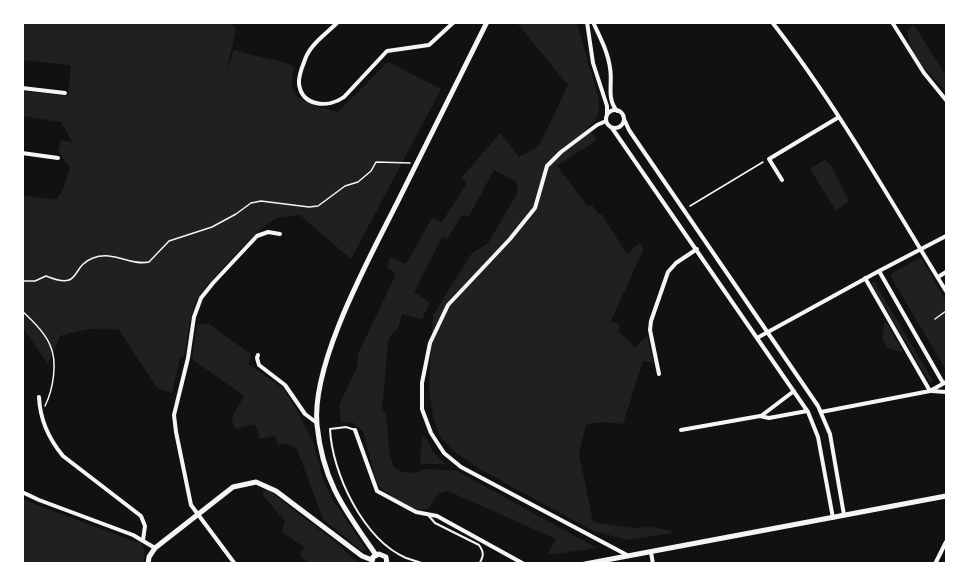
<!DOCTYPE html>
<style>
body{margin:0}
#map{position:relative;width:969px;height:586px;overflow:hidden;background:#111;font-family:"PT Sans",sans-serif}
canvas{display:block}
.frame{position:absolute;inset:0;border:24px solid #fff;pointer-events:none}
</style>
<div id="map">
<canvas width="969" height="586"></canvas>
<div class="frame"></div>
</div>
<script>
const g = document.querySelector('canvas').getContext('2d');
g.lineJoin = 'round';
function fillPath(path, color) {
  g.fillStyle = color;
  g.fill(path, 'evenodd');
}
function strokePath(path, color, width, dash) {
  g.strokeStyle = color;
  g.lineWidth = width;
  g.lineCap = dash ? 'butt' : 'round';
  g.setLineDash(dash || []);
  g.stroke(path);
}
fillPath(new Path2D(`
 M23,23H230L236,29L226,74L234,50C253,57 276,58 293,66C295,73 292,74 292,81C291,104 322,107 338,112L388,62L441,89L351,259L300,215C292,216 280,216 273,220C258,229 203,287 196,301C189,318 188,338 184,356L180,358L172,393L157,388L119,330C99,326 79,330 60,336L48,364L23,328L22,195L56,200L63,190L70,168L58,151L61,140L73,143L61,122L23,116V91L68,96L71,67L70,65L23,60Z
 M517,23H577L599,100C600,113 598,119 588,127L597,140L557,166L588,207L592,205L598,213L602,215L627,254L640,243L643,250L611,321L620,325L618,331L635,347L647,336L654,363L643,361L623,424L604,422L586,424L579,454L593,522L634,528L652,527L671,531L672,533L628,540L593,531L480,469L453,451L439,435L433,416L429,387L433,315L472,253L488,243L518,192L516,182L494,170L469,216L462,215L447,239L442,237L414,292L430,303L422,319L402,314L398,328L390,337L388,343L382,408L386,414L390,457L394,467L403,472L417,473L425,469L457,471L597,548L547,555L556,539L448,491L438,493L429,508C426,509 423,510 419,510C408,508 385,493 377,484L363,431L352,422L341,423L339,405L357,367L358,354L396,274L387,267L390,257L406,264L432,218L442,222L467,184L462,177L500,133L519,157L539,146L568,85Z
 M914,25L946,76V92C930,73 910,57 907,31Z
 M824,160L830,164L849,201L836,211L810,169Z
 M918,259H922L946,301V370L891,277L892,273Z
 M874,281L933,381L930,383L871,284Z
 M885,321L903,351L902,352L887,348L882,337Z
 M197,324H209L251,354L248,364L283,388L297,411L313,442L323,479L332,499L366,549L363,551L358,548L323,519L297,449L286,443L278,445L275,436L260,439L255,424L236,429L231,419L244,396L192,359Z
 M422,437L426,438L434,453L446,464H422L420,461Z
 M267,489L343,548L346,553L360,563H309L301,556V552L305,548L282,532L285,521L262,494Z
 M22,498L37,505L142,544L144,549V563H23Z`), '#202020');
strokePath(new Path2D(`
 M690,206L763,162
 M22,281H35L46,276C83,291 69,267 93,258C113,250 130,266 149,262L169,241L212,227L236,214L251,203L261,201L309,207L318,206L345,186L358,182L371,171L376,162L410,163
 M22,311C32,320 45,333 50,345C58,362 53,390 45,406
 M935,319L946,311`), '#f5f5f5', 1.5);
strokePath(new Path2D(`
 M355,430L346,427L330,429C332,473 363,539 406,558C412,560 419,562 424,564
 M428,515L435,523L479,545C484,552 484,556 479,564`), '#f5f5f5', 2);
strokePath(new Path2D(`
 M338,22C327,33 312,43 306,57C303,65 298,75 299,84C302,107 329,108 344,97L387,51L429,45L454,22
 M587,22L593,63L607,106V115
 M593,22C600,37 608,52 610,68C613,83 606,98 617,111
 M772,22C838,107 890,200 946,291
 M892,22L924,73L946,100
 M22,88L65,93
 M606 119a9 9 0 1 1 18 0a9 9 0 1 1-18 0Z
 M624,119L629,130L818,406L830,434L844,515
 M606,121L597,125L561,152L547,166L535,208L510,239L448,305L430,343L422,383V409L431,433L444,453L461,467L627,555
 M612,128L808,412L818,437L833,518
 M22,153L58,158
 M782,180L769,159L839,117
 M879,271L943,383
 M938,277L946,272
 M865,278L930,391
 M757,338L879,271L946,236
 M258,355L257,358L259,365L285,385L305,414L317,423
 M659,374L650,330L651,321L668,272L676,263L697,249
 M931,391L946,392
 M39,397C40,420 48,438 63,456L141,516L145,526L143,540
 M821,412L930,391L946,382
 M761,416L794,391
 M355,430L377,491L416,512L437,516L524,564
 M681,430L760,416L769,418L807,411
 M22,492L39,500L133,535L155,548
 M651,552L653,564
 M235,564L191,505L176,432L174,415L188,358L194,317L201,298L213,283L257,236L268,232L280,234
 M935,564L946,542`), '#f5f5f5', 4);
strokePath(new Path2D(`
 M376,555C345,510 323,483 317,425C311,363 370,257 398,201C428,141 457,82 487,22`), '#f5f5f5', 5);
strokePath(new Path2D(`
 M372,562L373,557L379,554L386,557L387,564
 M148,564L149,557L155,548L233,487L256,482L276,491L362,556L372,560
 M585,564L946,496`), '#f5f5f5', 5);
</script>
